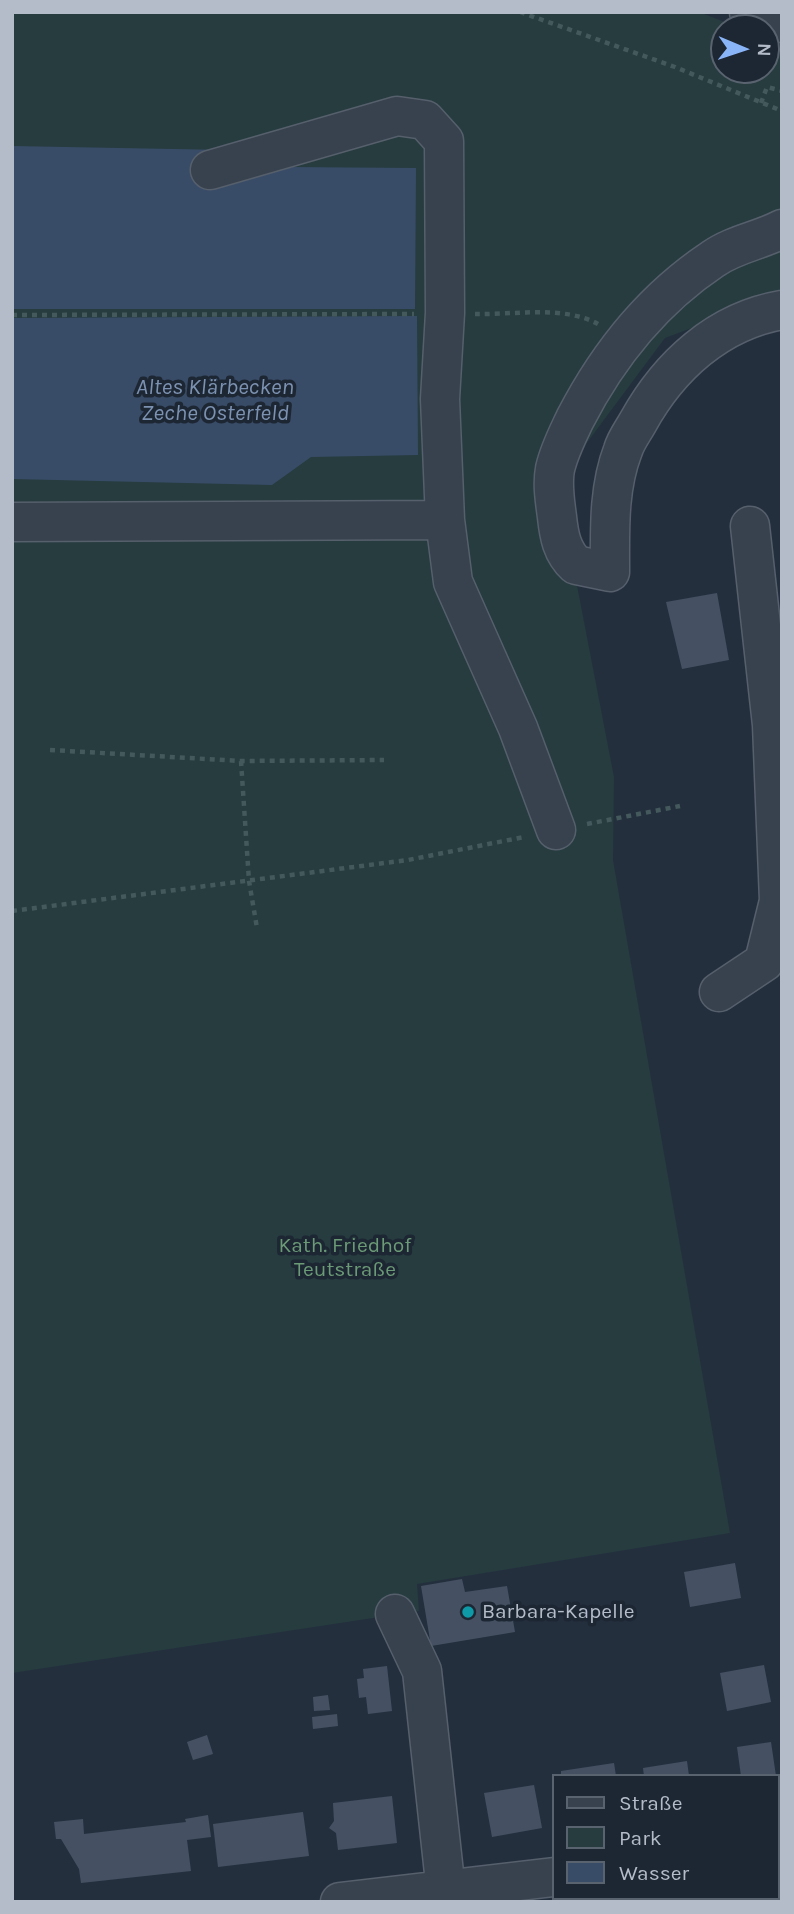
<!DOCTYPE html>
<meta charset="utf-8">
<style>
body{margin:0}
#map{position:relative;width:794px;height:1914px;overflow:hidden;background:#242f3e;font-family:Karla,sans-serif}
canvas{display:block}
.frame{position:absolute;inset:0;border:14px solid #b4bcc9;pointer-events:none}
.legend{position:absolute;left:552px;top:1774px;width:228px;height:126px;box-sizing:border-box;background:#1d2633;border:2px solid #59626f;margin:0;padding:9px 12px;list-style:none;font-size:21px;color:#b4bcc9}
.legend li{display:flex;align-items:center;gap:14px;height:35px}
.legend b{width:35px;border:2px solid #59626f}
.north{position:absolute;left:710px;top:14px;width:70px;height:70px;box-sizing:border-box;background:#1d2633;border:2px solid #59626f;border-radius:50%;rotate:92deg;font-size:19px;font-weight:700;line-height:28px;text-align:center;color:#b4bcc9}
.north::after{content:'';display:block;margin:auto;width:24px;height:32px;background:#8ab4f8;clip-path:polygon(50% 0,100% 100%,50% 72%,0 100%)}
</style>
<div id="map">
<canvas width="794" height="1914"></canvas>
<div class="frame"></div>
<ul class="legend">
<li><b style="height:9px;background:#38414e"></b>Straße</li>
<li><b style="height:19px;background:#263c3f"></b>Park</li>
<li><b style="height:19px;background:#394c67"></b>Wasser</li>
</ul>
<div class="north">N</div>
</div>
<script>
const g = document.querySelector('canvas').getContext('2d');
g.lineJoin = 'round';
function fillPath(path, color) {
  g.fillStyle = color;
  g.fill(path, 'evenodd');
}
function strokePath(path, color, width, dash) {
  g.strokeStyle = color;
  g.lineWidth = width;
  g.lineCap = dash ? 'butt' : 'round';
  g.setLineDash(dash || []);
  g.stroke(path);
}
function label(font, color, halo, rows, align = 'center') {
  g.font = font + ' Karla,sans-serif';
  g.lineWidth = 7;
  g.setLineDash([]);
  g.textBaseline = 'middle';
  g.strokeStyle = halo;
  g.fillStyle = color;
  for (const [text, x, y, turn = 0] of rows) {
    g.save();
    g.translate(x, y);
    g.rotate((+turn || 0) * Math.PI / 180);
    g.textAlign = isNaN(turn) ? turn : align;
    if (halo) g.strokeText(text, 0, 0);
    g.fillText(text, 0, 0);
    g.restore();
  }
}
fillPath(new Path2D(`
 M12,12H699L740,28H724V70H766V38L782,44V294L665,338L586,444L552,456L614,777L613,860L730,1533L417,1584L419,1611L12,1673Z`), '#263c3f');
fillPath(new Path2D(`
 M12,146L227,150L285,167L416,168L415,309H12Z
 M417,316L418,455L311,457L272,485L12,479V318Z`), '#394c67');
fillPath(new Path2D(`
 M717,593L729,660L682,669L666,602Z
 M735,1563L741,1598L690,1607L684,1572Z
 M462,1579L465,1592L507,1586L515,1632L431,1646L421,1586Z
 M764,1665L771,1702L727,1711L720,1673Z
 M387,1666L392,1711L368,1714L366,1697L359,1698L357,1679L364,1678L363,1669Z
 M328,1695L330,1710L314,1711L313,1697Z
 M337,1714L338,1726L313,1729L312,1717Z
 M207,1735L213,1754L193,1760L187,1742Z
 M771,1742L776,1776H741L737,1747Z
 M687,1761L689,1776H644L643,1768Z
 M614,1763L616,1776H561V1771Z
 M534,1785L542,1828L492,1837L484,1793Z
 M392,1796L397,1843L338,1850L336,1833L329,1828L334,1821L333,1803Z
 M303,1812L309,1856L218,1867L213,1824Z
 M208,1815L211,1837L187,1840L191,1871L81,1883L79,1869L61,1839H56L54,1822L83,1819L84,1834L186,1822L185,1819Z`), '#455162');
const minor = new Path2D(`
 M749,12L782,23
 M210,170L397,116L425,120L444,141L445,313L440,399L445,520L453,582L518,728L556,830
 M782,229C759,241 734,244 713,259C653,299 608,355 575,419C567,436 559,451 555,469C552,485 555,501 557,517C559,536 562,552 576,565L610,572C610,531 608,489 623,450C626,440 633,431 638,422C669,366 718,321 782,310
 M12,522L445,520
 M719,992L764,962L779,901L772,725L750,526
 M395,1614L422,1671L444,1873L440,1890L441,1902
 M778,1849H782
 M573,1898V1902
 M340,1902L554,1877`);
strokePath(minor, '#565f6c', 41);
strokePath(new Path2D(`
 M520,12L675,67L782,111
 M761,103L767,87L782,91
 M475,314C514,315 563,305 598,324
 M12,315L414,314
 M50,750L241,761L384,760
 M241,761L249,881L257,928
 M587,824L680,806
 M12,911L408,860L524,837`), '#44595c', 4.5, [5, 5]);
strokePath(minor, '#38414e', 38);
for (const [x, y, r, color] of [
 [468,1612,7,"#0f9aa8"]
]) {
  const dot = new Path2D();
  dot.arc(x, y, r, 0, 2 * Math.PI);
  g.fillStyle = color;
  g.fill(dot);
  strokePath(dot, '#1d2633', 2.5);
}
label('21px', '#6b9a76', '#1d2633', [
 ["Kath. Friedhof",345,1246],
 ["Teutstraße",345,1270]
]);
label('21px', '#b4bcc9', '#1d2633', [
 ["Barbara-Kapelle",482,1612]
], 'left');
label('italic 23px', '#7c92b1', '#1d2633', [
 ["Altes Klärbecken",215,387],
 ["Zeche Osterfeld",215,413]
]);
</script>
